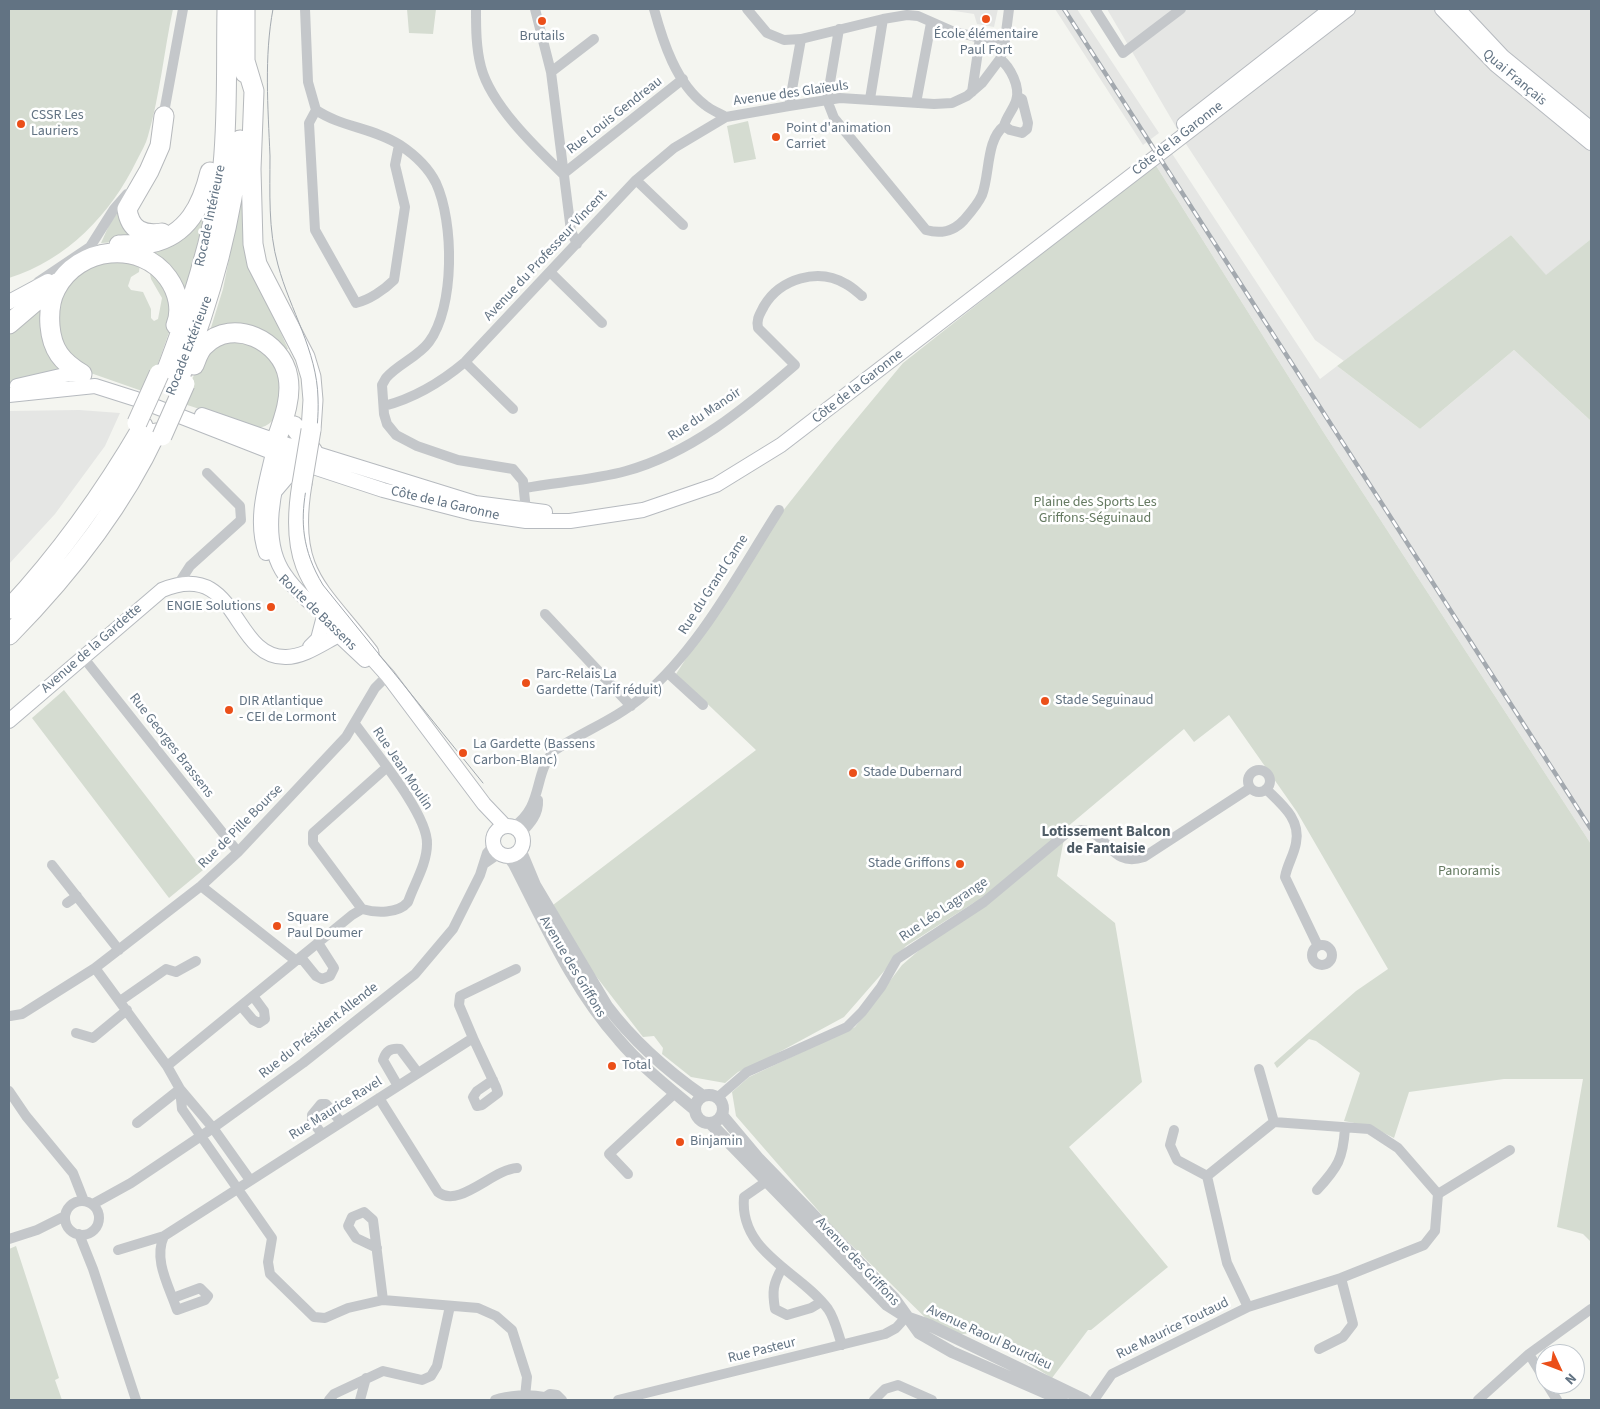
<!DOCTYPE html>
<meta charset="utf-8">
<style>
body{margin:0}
#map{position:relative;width:1600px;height:1409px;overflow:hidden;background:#f4f5f0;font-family:"Source Sans 3",sans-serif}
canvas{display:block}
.frame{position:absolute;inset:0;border:10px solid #627383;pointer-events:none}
.north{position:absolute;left:1535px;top:1344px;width:50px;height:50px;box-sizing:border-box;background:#fff;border:1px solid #c0c7cd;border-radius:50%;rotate:133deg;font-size:14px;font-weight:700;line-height:20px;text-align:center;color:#627383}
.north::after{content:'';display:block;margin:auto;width:18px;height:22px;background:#eb4f19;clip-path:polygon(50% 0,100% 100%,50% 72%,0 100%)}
</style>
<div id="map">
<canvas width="1600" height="1409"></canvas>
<div class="frame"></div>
<div class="north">N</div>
</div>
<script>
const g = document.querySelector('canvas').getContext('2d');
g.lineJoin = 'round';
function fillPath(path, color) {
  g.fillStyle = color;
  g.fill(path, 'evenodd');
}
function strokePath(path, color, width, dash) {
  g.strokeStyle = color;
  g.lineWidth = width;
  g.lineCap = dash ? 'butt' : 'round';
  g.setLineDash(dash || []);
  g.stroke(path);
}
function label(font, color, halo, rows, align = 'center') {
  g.font = font + ' "Source Sans 3",sans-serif';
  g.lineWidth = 5;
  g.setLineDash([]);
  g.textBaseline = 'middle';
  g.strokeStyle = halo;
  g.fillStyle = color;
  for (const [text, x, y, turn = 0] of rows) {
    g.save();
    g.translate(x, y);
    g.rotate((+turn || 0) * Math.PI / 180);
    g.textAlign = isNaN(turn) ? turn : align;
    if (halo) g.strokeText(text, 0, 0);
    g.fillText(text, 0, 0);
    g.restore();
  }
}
fillPath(new Path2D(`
 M942,9H998L994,27L977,24L974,14Z
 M1055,9H1077L1159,133L1143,145Z
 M1107,9H1591V239L1546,276L1511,235L1344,361L1315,340L1186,144Z
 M1171,152L1320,379L1337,366L1420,429L1514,350L1591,421V844L1324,433L1155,164Z
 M79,410L120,413L105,446L55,514L9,564V411Z`), '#e5e6e4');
fillPath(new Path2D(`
 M9,9H173C164,51 160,95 148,136C146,144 141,152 137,160C111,214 67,260 9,278Z
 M407,9H436L433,34L409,33Z
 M748,121L756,159L734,163L727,126Z
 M1155,164L1324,433L1591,844V1242L1583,1234L1557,1227L1583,1079H1504L1409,1092L1394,1138L1370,1126L1344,1121L1360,1073L1316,1041L1309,1039L1277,1068L1274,1063L1356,991L1388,969L1297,812L1229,715L1194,742L1184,729L1066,828L1057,876L1115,923L1142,1082L1069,1147L1168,1267L1091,1330H1088L1052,1378L980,1333L943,1335L829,1223L736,1116L732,1092L749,1077L855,1027L902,965L975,902L906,946L844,1017L761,1062L738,1072L725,1083L691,1077L662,1054L663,1048L654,1036L643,1037L592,971L553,905L756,750L676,674L782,512L835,445L903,363Z
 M246,175L265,297L288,349L283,351L209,334L223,289Z
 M206,206L187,290L183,291L142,246Z
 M121,208L130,229L131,241L101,243L110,223Z
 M1511,235L1546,275L1591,239V421L1514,350L1420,429L1337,366Z
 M111,258L140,264L139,272L131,277L128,286L131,290L143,292L151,309V318L154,321L158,319L162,298L151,279L149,269L162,277L174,318L153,378L142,391L82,370L55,336L61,287L70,277Z
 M50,293L69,370L19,384L9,383V330Z
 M246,339L276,361C280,381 288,424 258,428L181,403L202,358L213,345Z
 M64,690L203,870L169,898L32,718Z
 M16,1246L59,1378L55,1380L62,1400H9V1249Z`), '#d5dcd1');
const secondary = new Path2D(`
 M1442,9L1495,64L1591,143
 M1458,9L1503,57L1591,129
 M1184,124L1331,9
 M9,302L48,281
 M17,386L69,374L84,375
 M9,395L95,386L136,399L292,460L383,490L472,513L526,521H570L643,510L716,485L781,445L1348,9
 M202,415L288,445L475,503L545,512
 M286,448C274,485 260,540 285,575C299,596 321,611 340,628
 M276,490L293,470L303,464
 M266,553C253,517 268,479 275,444
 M332,629L365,660
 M310,647L318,639L323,620
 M362,647L388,676L484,804L505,826
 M9,721L162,590C239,558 231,658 286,657C304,657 323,643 339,635
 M493 841a15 15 0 1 1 30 0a15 15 0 1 1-30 0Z`);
const motorway = new Path2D(`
 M245,61L254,91L251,169L253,244L257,264L305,357L311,377L313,400L311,430
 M245,73V9
 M162,233C143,236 130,230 127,209L149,171L160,146L164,116
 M119,245C130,244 141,245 151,243C188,235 202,205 210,172
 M9,324L57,283
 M194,365C197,358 199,350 205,345C233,317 282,341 288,377C292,398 283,421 276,441
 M82,374C62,362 52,350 50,326C49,313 50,300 56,289C78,246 141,240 168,278C178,292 182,310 176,325
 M164,377C190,309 214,238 223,165C228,113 226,61 227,9
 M178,382C209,304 232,224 240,140
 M294,426L313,452
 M302,484C287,574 320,589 369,653
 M9,609C62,552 104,493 143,426
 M9,635C67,576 121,508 156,433`);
strokePath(secondary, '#b6babf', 16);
strokePath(motorway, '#b6b9bc', 21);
strokePath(new Path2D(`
 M305,9L308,82L316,110
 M476,9C476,28 476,48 481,67C491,105 535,147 563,174L683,79
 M535,9L551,72L571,231L577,244
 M654,9C663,42 676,83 705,105C711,110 719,113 726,117
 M747,9L767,33L784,40L801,39L883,19L907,15L918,16L952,31L980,38L1005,39
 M1095,9L1123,53L1181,9
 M839,29L827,100L834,118L926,230C941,234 953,232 964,220C971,212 978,204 982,195C990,174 986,140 1004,126
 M1000,59C1010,67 1021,87 1016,101C1013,110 1006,117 1004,126L1010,130L1022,133L1027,129L1028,123L1022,99L1017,96
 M551,72L594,39
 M972,92L980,38
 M870,99L883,19
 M916,103L931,23
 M789,106L801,39
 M316,110C341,127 374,128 400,145C415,155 428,167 436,183C454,222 455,307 429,342C418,357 398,364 386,378L382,385L384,414L387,424L396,435L417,446L458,460L513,469L523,481L526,511L521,514
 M316,110L309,123L315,230L356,303C369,300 384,290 394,280L405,207L395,165L399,145
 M163,118L183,9
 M636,180L683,225
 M550,272L602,323
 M38,282L90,247L114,209L127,194
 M465,362L513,409
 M384,406C415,398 440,383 465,362L636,180L674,148L726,117L789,106L840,98L934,104L952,103L967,96L982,83L1000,59L1004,48L1009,9
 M525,488C558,482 593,480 626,471C691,453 744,409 795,365L758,328C756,319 760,314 764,306C780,279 818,267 846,284C852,287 857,292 862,296
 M179,583L190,566L241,520L240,506L207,473
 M545,614L631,706
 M83,657L238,852
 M668,673L703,705
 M1248 781a11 11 0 1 1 22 0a11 11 0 1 1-22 0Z
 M1266,789C1281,804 1301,819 1296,843C1294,855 1287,865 1285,877L1318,946
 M513,827C545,805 532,774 555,750C584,731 616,719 642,697C700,648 738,574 779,510
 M521,833C530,824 539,814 538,800
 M484,864L500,853
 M52,865L119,950
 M201,886L295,960H303L316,976L322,979L330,976L334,968L318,943
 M67,903L77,896
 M362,909L313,843V833L386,768
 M1312 955a10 10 0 1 1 20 0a10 10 0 1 1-20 0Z
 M95,968L167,1066L180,1089L213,1128L250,1180
 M120,1001L166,969L176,972L196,961
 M242,1007L253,1020L259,1023L265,1019L264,1011L253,996
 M10,1016L22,1014L95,968L201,886L238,852L346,737L375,688L382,681
 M76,1033L93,1038L127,1010
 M473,1038L496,1087L498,1093L482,1105L477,1106L473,1097L477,1091L493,1080
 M167,1066L352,915L362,909C376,913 398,914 408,902C414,884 427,864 427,844C428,814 374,751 355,724
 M1259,1069L1274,1122
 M398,1086L383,1060C386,1051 390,1048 400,1049L418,1073
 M180,1089L182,1109L272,1238L268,1262L270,1274L314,1317L325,1318L348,1308L383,1300L478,1308L496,1316L512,1330L527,1377L525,1397
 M9,1091L26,1116L73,1173L84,1201
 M379,1098L438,1192C459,1209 493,1169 517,1168
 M717,1098L747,1072L847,1027L862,1012L881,987L897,959L984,902L1068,832C1073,831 1079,830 1083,830C1110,834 1110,868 1144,857L1250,788
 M137,1123L180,1089
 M1174,1130L1170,1145L1177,1160L1207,1176
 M322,1134L312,1121V1115L321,1104H326L341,1122
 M628,1174L609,1154L675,1093
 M767,1181L744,1197C739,1253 800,1271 828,1309C835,1319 838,1334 842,1345
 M1317,1190C1338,1167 1343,1159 1345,1128
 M1438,1194L1435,1231L1424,1245L1341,1278L1248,1307L1227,1263L1207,1176L1274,1122L1369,1129L1398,1148L1438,1194L1510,1150
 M65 1218a17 17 0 1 1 34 0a17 17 0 1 1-34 0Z
 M93,1204L131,1183L213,1128L303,1063L415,974L453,929L480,875L487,853L494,845
 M79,1234L93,1269L136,1400
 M164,1236C153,1260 169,1286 177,1310L205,1300L208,1296L200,1288L173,1298
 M9,1239L37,1230L65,1216
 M377,1248L356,1238L348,1226L352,1217L364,1212L373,1220L383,1300
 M118,1250L164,1236L473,1038L459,1005L460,996L516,969
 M782,1268C773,1284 772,1291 775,1309L787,1315L811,1308L821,1302
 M1319,1349L1343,1337L1353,1324L1341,1278
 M1529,1354L1545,1380
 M1547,1384L1557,1400
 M329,1400L334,1394L383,1371L422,1380L431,1376L437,1366L450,1306
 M360,1400L366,1378
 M495,1400C508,1395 530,1394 544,1397
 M541,1400L550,1394L557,1395L562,1400
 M618,1400L885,1334L896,1328L906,1317
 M874,1400L885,1389L898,1385L932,1400
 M1094,1400L1112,1374L1248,1307
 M1478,1400L1529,1354L1591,1309`), '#c4c7ca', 10);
strokePath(new Path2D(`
 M520,849L535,885L607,1006C634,1042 666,1070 703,1096
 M508,856L514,864C545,924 573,989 619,1040C641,1066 668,1087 694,1109
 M695 1109a14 14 0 1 1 28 0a14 14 0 1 1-28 0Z
 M722,1115L759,1159L894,1298L919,1333L952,1352L1062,1400
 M711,1124L887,1305L906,1317L929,1325L1085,1400`), '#c4c7ca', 12);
strokePath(secondary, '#fff', 14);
strokePath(motorway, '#fff', 19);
strokePath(new Path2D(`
 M273,9C264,57 268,107 270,156C270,192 268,230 278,265C290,310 317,351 318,398C321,471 280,514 323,585L483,783`), '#a3a9af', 1);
const rail = new Path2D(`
 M1064,9L1591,829`);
strokePath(rail, '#a3a9af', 4.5);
strokePath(rail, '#fff', 2.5, [8]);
const motorwayBridge = new Path2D(`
 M137,423L159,374
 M162,436L185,384
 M302,484L311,430`);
strokePath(motorwayBridge, '#b6b9bc', 21, []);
strokePath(motorwayBridge, '#fff', 19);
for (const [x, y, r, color] of [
 [986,19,5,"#eb4f19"],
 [542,21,5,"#eb4f19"],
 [21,124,5,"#eb4f19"],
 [776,137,5,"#eb4f19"],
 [271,607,5,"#eb4f19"],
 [526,683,5,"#eb4f19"],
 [1045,701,5,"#eb4f19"],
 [229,710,5,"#eb4f19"],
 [463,753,5,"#eb4f19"],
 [853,773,5,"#eb4f19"],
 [960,864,5,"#eb4f19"],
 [277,926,5,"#eb4f19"],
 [612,1066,5,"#eb4f19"],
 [680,1142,5,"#eb4f19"]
]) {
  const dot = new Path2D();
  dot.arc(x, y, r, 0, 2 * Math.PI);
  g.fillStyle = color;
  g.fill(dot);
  strokePath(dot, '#fff', 2);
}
label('14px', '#627383', '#fff', [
 ["École élémentaire",986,35,"center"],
 ["Paul Fort",986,51,"center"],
 ["Brutails",542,37,"center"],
 ["CSSR Les",31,116],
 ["Lauriers",31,132],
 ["Point d'animation",786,129],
 ["Carriet",786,145],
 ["ENGIE Solutions",261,607,"right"],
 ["Parc-Relais La",536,675],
 ["Gardette (Tarif réduit)",536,691],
 ["Stade Seguinaud",1055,701],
 ["DIR Atlantique",239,702],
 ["- CEI de Lormont",239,718],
 ["La Gardette (Bassens",473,745],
 ["Carbon-Blanc)",473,761],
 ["Stade Dubernard",863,773],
 ["Stade Griffons",950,864,"right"],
 ["Square",287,918],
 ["Paul Doumer",287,934],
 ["Total",622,1066],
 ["Binjamin",690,1142]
], 'left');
label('14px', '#627383', '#fff', [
 ["Quai Français",1514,78,40],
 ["Avenue des Glaïeuls",791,94,-8],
 ["Rue Louis Gendreau",615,116,-38],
 ["Côte de la Garonne",1178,139,-38],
 ["Rocade Intérieure",211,216,-78],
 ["Avenue du Professeur Vincent",546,256,-47],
 ["Rocade Extérieure",190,346,-69],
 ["Côte de la Garonne",858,387,-38],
 ["Rue du Manoir",705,415,-34],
 ["Côte de la Garonne",445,504,13],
 ["Rue du Grand Came",714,585,-57],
 ["Route de Bassens",317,613,44],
 ["Avenue de la Gardette",92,649,-41],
 ["Rue Georges Brassens",171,746,52],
 ["Rue Jean Moulin",402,769,56],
 ["Rue de Pille Bourse",241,827,-45],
 ["Rue Léo Lagrange",944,910,-34],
 ["Avenue des Griffons",572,967,59],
 ["Rue du Président Allende",319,1031,-38],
 ["Rue Maurice Ravel",336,1109,-32],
 ["Avenue des Griffons",857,1262,47],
 ["Rue Maurice Toutaud",1173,1329,-26],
 ["Avenue Raoul Bourdieu",989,1338,25],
 ["Rue Pasteur",762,1351,-14]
]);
label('14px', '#657a61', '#fff', [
 ["Plaine des Sports Les",1095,503],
 ["Griffons-Séguinaud",1095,519],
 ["Panoramis",1469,872]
]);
label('bold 15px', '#505d67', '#fff', [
 ["Lotissement Balcon",1106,833],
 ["de Fantaisie",1106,850]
]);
</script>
